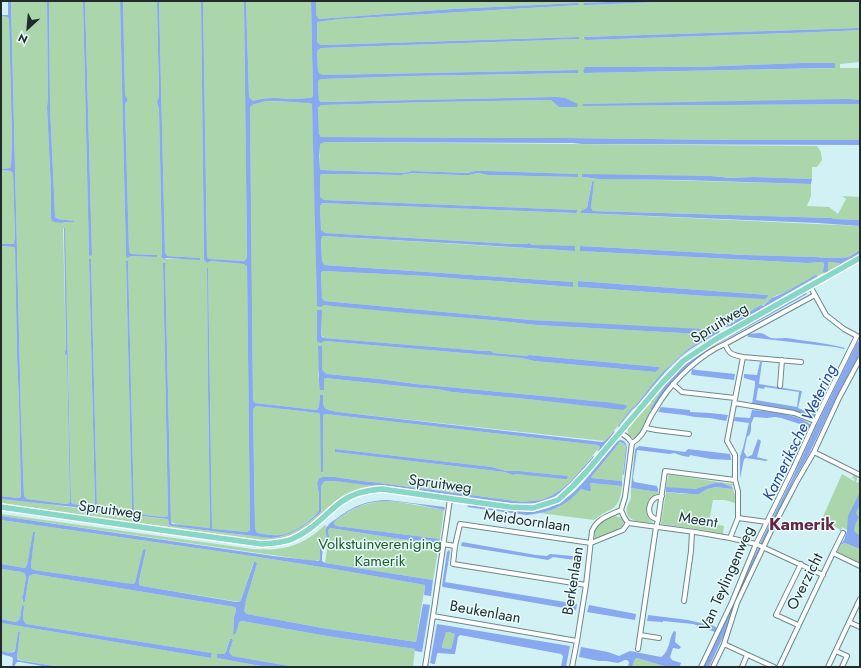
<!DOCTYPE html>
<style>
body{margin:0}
#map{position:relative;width:861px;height:668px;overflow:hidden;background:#d2f1f5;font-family:Jost,sans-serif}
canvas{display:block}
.frame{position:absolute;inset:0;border:2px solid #1f2b2c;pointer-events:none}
.north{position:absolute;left:8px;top:8px;width:40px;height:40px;-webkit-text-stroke:3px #e9fcfe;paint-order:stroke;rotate:206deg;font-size:11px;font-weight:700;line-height:16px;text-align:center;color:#1f2b2c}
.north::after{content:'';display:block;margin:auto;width:14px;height:18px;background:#1f2b2c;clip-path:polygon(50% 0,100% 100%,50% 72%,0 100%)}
</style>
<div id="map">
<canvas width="861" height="668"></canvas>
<div class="frame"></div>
<div class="north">N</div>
</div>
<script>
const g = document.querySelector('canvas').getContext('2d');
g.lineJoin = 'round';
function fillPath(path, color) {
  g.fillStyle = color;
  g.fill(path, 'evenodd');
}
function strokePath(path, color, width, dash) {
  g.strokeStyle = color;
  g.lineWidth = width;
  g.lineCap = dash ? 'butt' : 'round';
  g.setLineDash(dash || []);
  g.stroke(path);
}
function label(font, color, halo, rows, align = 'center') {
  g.font = font + ' Jost,sans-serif';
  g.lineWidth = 3;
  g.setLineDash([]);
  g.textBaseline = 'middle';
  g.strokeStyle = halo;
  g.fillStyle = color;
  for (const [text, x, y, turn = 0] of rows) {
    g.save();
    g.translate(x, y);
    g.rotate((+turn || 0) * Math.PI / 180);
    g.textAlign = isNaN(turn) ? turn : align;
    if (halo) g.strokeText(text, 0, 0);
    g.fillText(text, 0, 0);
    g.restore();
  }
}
fillPath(new Path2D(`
 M11,1H47L48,98L47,107L51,189V218L64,223L74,221L58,219L55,217V215L50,107L49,1H83L89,255H92L85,1H120L126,256H130L157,257V255L131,254L129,251L125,104L128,100L125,96L123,1H157L159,97L157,102L159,109L162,252L161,257L164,259L200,258L167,256L165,254L159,1H201L204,260L207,263L211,261L244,264L247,265L250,530L247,532L213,529L212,528L208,269L207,268L208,387L210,527L209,528C200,527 176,526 171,522L165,263H163L168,515L167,517H163L137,514L134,511L128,261H126L132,511L129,513L99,509L97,508L91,259H90L89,260L95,506L93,507L73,504L71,502L68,356L64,228L63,229L66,350L65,351V354L67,356L70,503L68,504H66L27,499L24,497L21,417Z
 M203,1H244L247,258L244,261L209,259L207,257Z
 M246,1H311L313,96L311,98C304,98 296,99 289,99C275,98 267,97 253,101L249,97Z
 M316,1H633L584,3V5H586L684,1H860V28L584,37L583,38L586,40L818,32L860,30V62L840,64V68H860V100L583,104V106L860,104V140H732L562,138H491L321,137L319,134L318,108L320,106L322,105L432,102L551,100L559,107L555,97L322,102L319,101L318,82L319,80L322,79L411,76L578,73V70L323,75H320L318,71L317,52L318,50L321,48L579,39V38L578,37L322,45L318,44L317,42V22L340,19L359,18L579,5V4L578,3L453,9L319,19L316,16ZM802,63L835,66V68L584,73L583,71L585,68H590L697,67Z
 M1,16L8,17L9,20L12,137L11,166L10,168L1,169Z
 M266,101C275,101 283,102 292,102C299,103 305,101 312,103V105L315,207L317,303L324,305L491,320L537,325L702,334L563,322L531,320L324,301L322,298L321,273L323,271L427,276L475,280H484L572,287L573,282L324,265L322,262L321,239L323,236L575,251L532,245L529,243L526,244H513L325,233L321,230L320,206L322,203L576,213L577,212L576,210L324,200L320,198V175L321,174H348L401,175L412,173L461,175H469L478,173L488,175L578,177L577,174L487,171H475L468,173L412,171L404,173L321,170L320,169L319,145L322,142H325L817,146L821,152L822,160L817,167H812V179L753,177L730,178L711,176L604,175H594L588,174L585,178L811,184V196L807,206L829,207L838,214L846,199L842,196L860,197V220L832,219L831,218L593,211L591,208L594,182H592L587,208L581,213L860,226V250C856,252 853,255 849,257C844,258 821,258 816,257L745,255L580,246V251L807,263L823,262L824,263L823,270H828V262L840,263H841L860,253V255L826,274L824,273L817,276L784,293L777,295L772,298L762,306L761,305L728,324L721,325L722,326L710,332L705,338L687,350L664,372L605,441L338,412C324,409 323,410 323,395H320L319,406L317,410L255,403L253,400L250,108L252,105ZM578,281L768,295V296H706L578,287ZM322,311L321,334L324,338L484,351H491L493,353L526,356L529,355L659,367L660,368L656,372L534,361L522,358L325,341L321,343ZM322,346V369L324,372L327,374L379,379L416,384L605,402L608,408L527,399L452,392L437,389L421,388L325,378L324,380V390L318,376Z
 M1,170L11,171L13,172L15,236L14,244H1Z
 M1,246L14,247L15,248L17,356L19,402L21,497L18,498L1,496Z
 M684,363L685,365L671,378L660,393L651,408L653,409L673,380L687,366L688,367L674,381L641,435C636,438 634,439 629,436C625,428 632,422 637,416H638L651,403V402C659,387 672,375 684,363Z
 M256,406L319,413L320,415L322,473L323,472V415L326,414L598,445L600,447L598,450L596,451C582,470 564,493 541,500C535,501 529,501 523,502L380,483L362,481L335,477H322L317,483L319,495V510C312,520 292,534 280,535C272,536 265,534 257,533L255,528L253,408ZM335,449L492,467L507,471H519L568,476L517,474L513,475L505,472L335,452Z
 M620,442L623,443L626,446L622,481L591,478L592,476Z
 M842,474L854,481L855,479L852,478L854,474L858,476L856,482L858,483L860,479V538L842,527L841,532L839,529L822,519Z
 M669,475H671L733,484L732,487L722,483L709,485L695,489L691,490L666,487L668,477Z
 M329,480L379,486C365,486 350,492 339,500C322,512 310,529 289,537C277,541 265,541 253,540L92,518L70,514H59L1,505V499L31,502L128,515L168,519L169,525L171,526L270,538C291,537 306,525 321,512V486C323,482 325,481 329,480Z
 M589,483L622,486C619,514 610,506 594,520L540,513L549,511L559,507L581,489L588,491L591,490Z
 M716,487L733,489L735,495V503L725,500H713L709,523L724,526L723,534L704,530L661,524L666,492L683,494H699L707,489Z
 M631,488L658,492L659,494C650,495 648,500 647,508C647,511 646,512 647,515C648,518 651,520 653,523C644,522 623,523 627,507C628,504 630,501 631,498C631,495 631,492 631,488Z
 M382,501L398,502L444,510L440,539L336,526L334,524V522C351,509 361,504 382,501Z
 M1,514L253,549C284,551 301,547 325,525L327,527C324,538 330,538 320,549V560L314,561L1,516Z
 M614,516L620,517L624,522L623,526L618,530L597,538H595C591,527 604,518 614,516Z
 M1,520L252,556L334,569L425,585L416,642L322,628L247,614L244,611V606L257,564L256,562L253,563L250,573L241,600L239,602L142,586L139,585V581L146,551L145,549L135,583L133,584L34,570L31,568V565L35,533L34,532L33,533L27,565L25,568L1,564Z
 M330,528L439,545L433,580L325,563L329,537L328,530Z
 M845,543L860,549V564L837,553L839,546Z
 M1,569L22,572L25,574L26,577L23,595L22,597V601H25L29,576L34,574L235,607L236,609V611L234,617L233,635L239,622L242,621L327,636L415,649L413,667H295L231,656L229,652L233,640L230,639L226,652L224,654L222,655L217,658L266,667H60L20,660L17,658L20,633L18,632L15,650C11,654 6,652 1,651V623L211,658L212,653L26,624C21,620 24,612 24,606L22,605L20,618L18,621L15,622L1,619Z
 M446,632H449L455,634L451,649L442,648V646Z
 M637,658L664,666H680L686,667H632L635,659Z`), '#abd6ac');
fillPath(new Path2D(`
 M8,1H11L21,417L24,496L27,499L66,504H68L70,502L67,356L65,354V351L66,350L64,228H65L71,502L73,504L93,507L95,506L89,259H91L97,508L99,509L129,513L132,511L126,261H128L134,511L137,514L163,517H167L168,515L163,263H165L171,522L172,524L209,528L210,527L208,387L207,268H208L212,528L213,529L247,532L250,530L247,266L244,264L211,261L207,263L204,260L201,1H203L207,257L209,259L244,261L247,258L244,1H246L249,97L253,101C267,97 275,98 289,99C296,99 304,98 311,98L313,96L311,1H316V15L319,19L453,9L578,3L579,4V5L359,18L340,19L317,22V42L319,44L322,45L579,37V39L321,48L318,50L317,52L318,71L320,74L323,75L578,70V73L411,76L322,79L319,80L318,82L319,101L322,102L555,97L565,98L578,104L577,107H559L551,100L432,102L322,105L320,106L318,108L319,134L321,137L491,138H562L732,140H860V145L582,144L573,143L325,142L320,144L319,155L320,169L321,170L404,173L412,171L468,173L475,171H487L578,174V177L488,175L478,173L469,175H461L412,173L401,175L348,174H321L320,176V197L324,200L577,210V212L576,213L322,203L320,206L321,230L325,233L513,244H526L529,243L532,245L575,246V251L464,244L323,236L321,239L322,261L324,265L573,282V287L484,280H475L427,276L323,271L321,273L322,298L324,301L531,320L701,329L705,330V331L701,334L537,325L491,320L407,313L332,306L324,305L321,307L317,306L312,105L311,103L274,101H266L252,105L250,108L253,400L255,403L317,410L319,406L320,395H323C323,410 324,409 338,412L602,442L605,441L614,431L615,432L599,452L598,451L600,447L598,445L326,414L323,415V472H321L320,415L319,413L256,406L253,409L255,528L257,533C265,534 272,536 280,535C292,534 313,520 319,510V495L317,483L319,479L322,477H335L362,481L380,483L523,502C529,501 535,501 541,500C564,493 578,473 593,456L594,457L574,481L562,492L552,498L537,503L519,504L491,501L388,486L367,485L335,481H325L323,483L321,486V512C306,525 291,537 270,538L171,526L169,525L168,519L96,511L74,507L1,499V496L18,498L21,497L19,402L17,356L15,248L14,247L1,246V244H14L15,236L13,173L11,171L1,170V169L10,168L11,166L12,137L9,20L8,17L1,16V15H8Z
 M47,1H49L50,107L55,215V217L58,219L74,221V222C67,222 58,224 52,221L51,218V189L47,107L48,98Z
 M83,1H85L92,255L90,256L89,255Z
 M120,1H123L125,95L128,100L125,104L129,251L131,254L157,255V257L130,256L127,258L126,256Z
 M157,1H159L165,253L167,256L200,258V260L167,258L164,259L161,257L162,252L159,109L157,102L159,97Z
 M633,1H684L586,5H584V3Z
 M860,28V30L818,32L586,40L584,39V37Z
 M802,63H833L835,64V68H827L584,73L583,71L585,67H697Z
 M848,99L860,100V104L582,106L583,104Z
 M582,174L711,176L730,178L753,177L812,179L811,184L680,180L599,179L582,177Z
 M593,181L594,182L591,208L593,211L831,218L833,219L860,220V226L817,223L581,213V211L587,208L592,182Z
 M580,246L745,255L816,257C821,258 844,258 849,257C853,255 856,252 860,250V253L840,264V263L828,262V271L824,273L823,271L824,264L823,262L807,263L580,251Z
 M816,275L818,276L731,326L726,327L721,325L722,324H729L761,305L763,306L772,298L784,293Z
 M578,281L768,295V296L765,299L715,296H706L578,287Z
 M806,292L807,294L716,345L699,357L687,366L673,380L653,409H651V408C657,398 663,387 671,378C679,369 689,362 698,355Z
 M317,310H322L321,334L322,337L324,338L484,351H491L493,353L526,356L529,355L659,367L660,368L656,372L534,361L522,358L325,341L321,343L318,342L317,341Z
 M718,329L720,332C709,338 698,344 688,351C668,366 653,387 637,406L632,410L620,425L621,426L619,427L618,426L631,409L635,406L663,372L687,350L705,338L710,332Z
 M760,333C766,334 766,336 771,338C775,339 782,338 786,338C806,341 826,343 845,348L844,349L835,347L748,337V334Z
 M860,339V353L834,402L808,456L795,478L767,534L735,603L725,633L709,667H703L721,629L733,602L767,529L793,477L817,424L857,343L859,341Z
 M318,346H322V369L324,372L327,374L379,379L416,384L605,402L626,405L627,407L623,410L527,399L452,392L437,389L421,388L325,378L324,380V390H320C318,376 319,361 318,346Z
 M760,362H762L759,384L802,391L798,408L810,413L812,412L816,414L813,417L807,414H802L782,408L752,404L755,385V381L744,378V374L757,375ZM765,387L799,392L797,407L756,400L758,388L764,389Z
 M692,369L697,370L735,374L734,380L693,375L691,374Z
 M661,407L690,410V412L710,413L728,415L726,421L710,418L695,417L684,415L658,412Z
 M752,410C767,411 799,414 811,425L809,430H808L807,428L803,425L781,418L775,417L767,418L754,417L751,424V430L750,434L747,437L744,452L747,457L752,455L758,439L761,441L757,457L768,460L766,461L746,458L744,459L740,479V457L743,448L749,423L734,421L735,417L750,418Z
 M621,440C625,441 626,443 627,447L624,475L623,474L626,446L623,443L620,442L592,476L591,478L622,481V486L590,483L591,491H588L581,489C564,507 552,512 527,515L467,507L469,505L527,512C558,510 573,495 591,473C600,462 609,452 617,441Z
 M639,446L685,452L688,449L730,454L731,460L711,459L690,455L689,457L683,456L674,453L670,454L637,450L633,478L634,482L657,486L658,489V492L631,488L635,450L636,448Z
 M335,449L492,467L507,471H519L568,476L567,479H565L517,474L513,475L505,472L335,452Z
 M715,483H722L732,487L733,489L716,487L707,489L699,494H692L666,492V487L695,489Z
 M860,492V504L856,513L859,517L855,525L854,531L860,536V549L845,543L840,545L844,540L847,531L848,516Z
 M388,500L444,507L445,508L444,510C418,505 382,495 358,507C349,510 342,516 334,522V524L336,526L440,539L439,545L330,528L328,530L329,537V544C322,548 322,553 322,561L325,563L433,580L431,596L424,595L425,585L334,569L252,556L1,520V516L273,556L318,561L320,560V549C322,547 325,545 326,542C328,537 324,531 327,527C329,523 333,521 336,519C353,506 367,500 388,500Z
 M33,532H35V533L31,565V568L34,570L133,584L135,583L143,550L145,549L146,550L139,581V585L142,586L236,602H239L241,600L254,562H256L257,564L246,600L244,611L247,614L322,628L416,642L423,604L430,605L422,652L415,651V649L327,636L242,621L239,622L236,633L233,635L234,617L236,611V609L235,607L34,574L29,576L25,601L23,602L22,597L23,595L26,577L25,574L22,572L1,569V564L25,568L27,565Z
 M462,542L536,555L547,556L550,554L583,557L582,561L553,557L548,560L461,546Z
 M449,550L450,552L445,582L577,604L576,610L443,587L442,586L447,552Z
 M22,605L24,606C24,612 21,620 26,624L212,653L211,658L1,623V619L15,622L18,621L20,618Z
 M589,605L636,614L635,620L587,612Z
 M648,615L688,620L714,626L717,628L715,632L693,624L663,621V622L647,621Z
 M437,624L570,646L566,667H561L563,656L561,654L460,635L458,637L455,654H452L438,653L437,654L435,664H433L430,663ZM446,632H449L455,634L451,649L442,648V646Z
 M674,631L676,632L675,642L681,647L679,649L673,648L670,657L672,660L681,663L680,666H664L637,658L635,659L632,667H628L629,662L627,660H625L618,663L606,661H599L579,657L581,647L608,652L619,656L630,651L661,657C671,650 668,639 674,631Z
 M18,632H20L17,658L18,660L60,667H48L20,662H17L14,667H12L13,659L12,657L1,654V651C6,652 11,654 15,651Z
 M230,639H232L233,640L229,652L232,656L295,667H266L217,658V654H224L226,652Z`), '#88a8ef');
const minor = new Path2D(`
 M725,344C729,354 732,355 743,357L801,362
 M673,384L682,392L735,398
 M780,386L782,360
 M734,403L794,413L815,421
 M646,428L656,430L689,434
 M620,432L628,438L632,443
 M632,443C644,436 645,427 651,416C654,411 658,405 661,400C675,379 701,354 725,344L815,295
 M814,452L860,475
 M450,499L433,616L577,641L572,667
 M738,518L767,522
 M658,520C656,519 653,518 652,517C647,512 649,502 655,498C657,497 659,497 662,496
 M628,523L695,532L730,538L756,544L823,575
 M628,523L624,517L621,510L625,497L632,443
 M730,538L738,518V491L735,480V455L727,441L743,357
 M443,544L455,546
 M833,553L843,533
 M586,585L453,564L455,546L460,524L591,543L623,530L628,523
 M684,601L691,551L692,532
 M849,622L860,627
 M798,625L776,615L801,564
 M640,635L659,638
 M577,641L586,585L592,531C598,518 608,516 621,510
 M724,644L774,667
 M638,649L656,527L658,520L665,471L735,480
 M836,651L847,656L842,667
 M425,667L433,616
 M701,667L732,602L756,544L793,469L815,421L857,336L844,329L826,315L810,286
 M713,667L724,644L737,603L771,531L796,483L814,452L839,398L860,359
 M742,667L747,655
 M779,667L833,553L860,566
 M828,667L860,599`);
const major = new Path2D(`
 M1,507L161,530L262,544C272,543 283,543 292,539C312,531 325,514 341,502C353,493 367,490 382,489L510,507L533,508L558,500L573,486L587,471L661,384L683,361L716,339L860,258`);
strokePath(minor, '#6d898c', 6);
strokePath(major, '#fff', 8);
strokePath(minor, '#fff', 4);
strokePath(major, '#86d7c6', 5.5);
label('15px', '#1f2b2c', '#e9fcfe', [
 ["Spruitweg",720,324,-31],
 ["Spruitweg",440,485,8],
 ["Spruitweg",110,511,8],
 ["Meent",698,521,9],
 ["Meidoornlaan",527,522,8],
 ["Van Teylingenweg",728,579,-66],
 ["Berkenlaan",574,581,-81],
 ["Overzicht",806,582,-63],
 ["Beukenlaan",485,613,10]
]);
label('15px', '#1a5c23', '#e9fcfe', [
 ["Volkstuinvereniging",380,545],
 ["Kamerik",380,562]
]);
label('italic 16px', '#274697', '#e9fcfe', [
 ["Kameriksche Wetering",801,433,-64]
]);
label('bold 17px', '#672543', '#e9fcfe', [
 ["Kamerik",802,526]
]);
</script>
